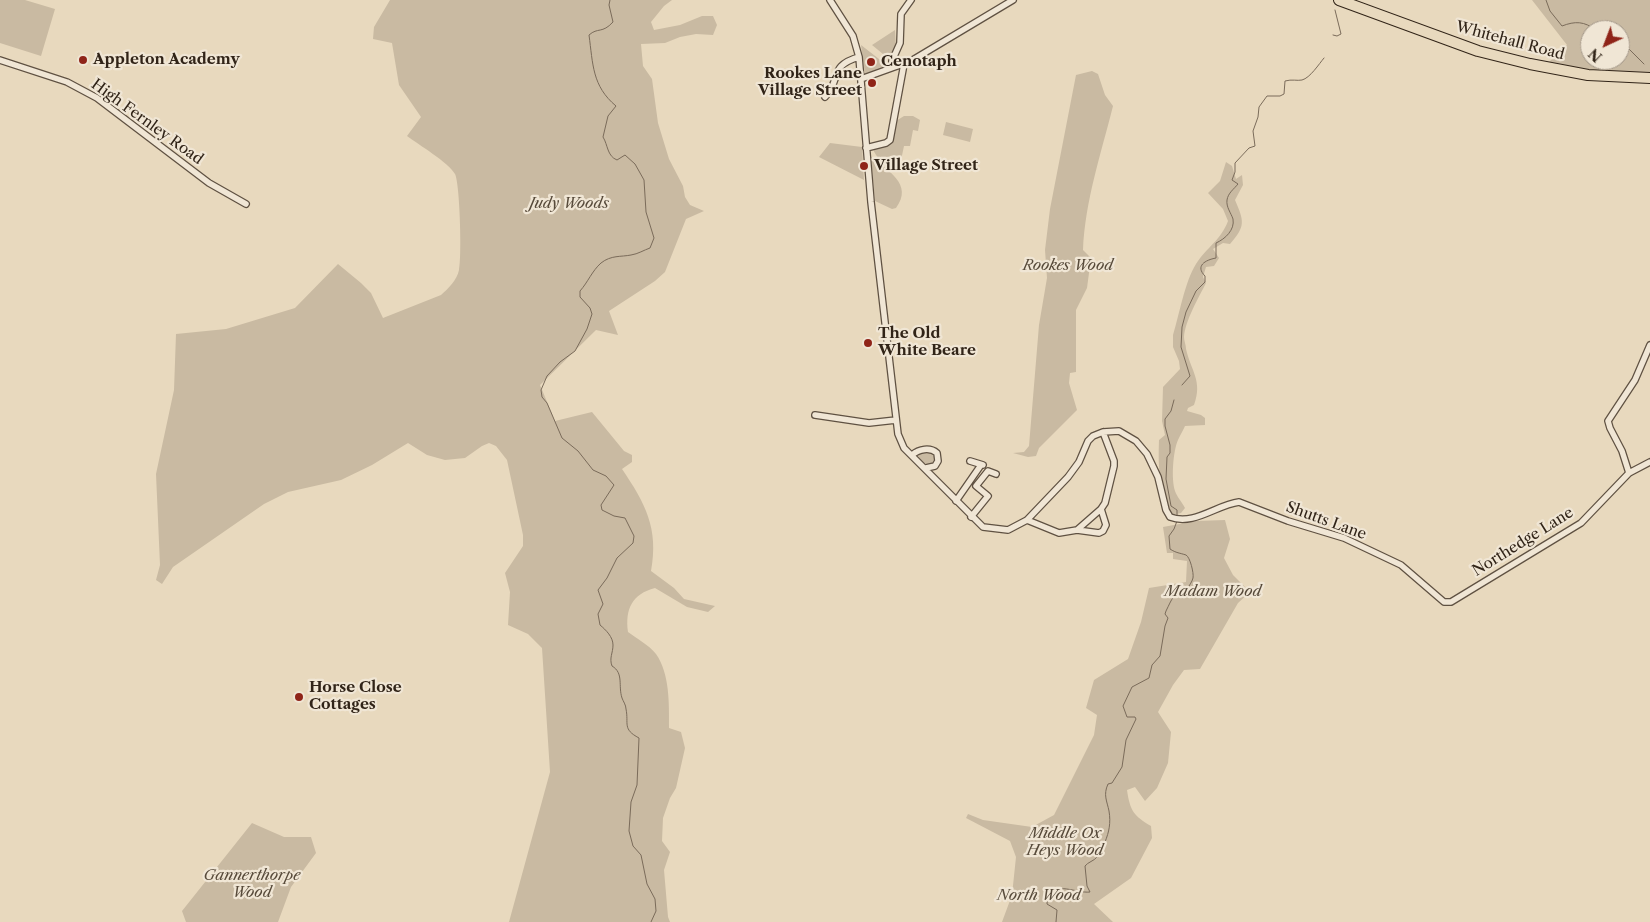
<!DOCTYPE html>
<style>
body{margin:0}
#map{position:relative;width:1650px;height:922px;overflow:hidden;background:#e8d9be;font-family:"Libre Caslon Text",serif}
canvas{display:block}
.north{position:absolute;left:1580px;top:20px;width:50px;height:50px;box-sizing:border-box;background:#f0e6d5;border:1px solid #a49889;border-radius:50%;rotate:223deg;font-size:14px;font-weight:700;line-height:20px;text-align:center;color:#312418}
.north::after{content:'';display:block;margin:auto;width:18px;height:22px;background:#8f2418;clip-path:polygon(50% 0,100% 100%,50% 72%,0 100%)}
</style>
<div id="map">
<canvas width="1650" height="922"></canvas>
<div class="north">N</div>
</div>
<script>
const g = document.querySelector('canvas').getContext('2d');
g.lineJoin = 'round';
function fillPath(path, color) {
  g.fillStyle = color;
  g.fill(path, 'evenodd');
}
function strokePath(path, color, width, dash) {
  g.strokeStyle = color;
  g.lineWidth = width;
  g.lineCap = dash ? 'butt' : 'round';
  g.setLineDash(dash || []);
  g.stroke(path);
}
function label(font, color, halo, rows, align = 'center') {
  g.font = font + ' "Libre Caslon Text",serif';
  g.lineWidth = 4.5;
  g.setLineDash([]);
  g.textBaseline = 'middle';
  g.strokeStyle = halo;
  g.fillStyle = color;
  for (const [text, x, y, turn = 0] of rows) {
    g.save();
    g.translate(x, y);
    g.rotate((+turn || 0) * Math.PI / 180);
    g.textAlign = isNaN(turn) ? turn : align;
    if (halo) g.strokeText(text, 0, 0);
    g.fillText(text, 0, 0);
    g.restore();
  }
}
fillPath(new Path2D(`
 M0,0H25L55,9L41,56L0,43Z
 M390,0H672L664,6L651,22L654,30L680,25L702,16H713L717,25L713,35L696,34L680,37L665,43L641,44L643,66L652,79L658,123L669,159L683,186L685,197L690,205L704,211L686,219L665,272L655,281L609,311L618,335L596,330L540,385L555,421L592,412L624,451L632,455V462L622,469C645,503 659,528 651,571L674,588L684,599L715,606L708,612L687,607L655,588C632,594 625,609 628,632C636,638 649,645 656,654C670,674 669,704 669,728L681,732L685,748L676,788L670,798L663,818L662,841L670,852L664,870L668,917L670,922H509L550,772L542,648L528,634L508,625L510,592L505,573L523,546V535L507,460L496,446L489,443L482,446L465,458L445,460L427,455L408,443L372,465L341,480L288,492L264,504L173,567L162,584L156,580L160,565L156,474L174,390L176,334L226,329L295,308L338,264L361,283L371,293L383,318L441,295C448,289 457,280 459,270C462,258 460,184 455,174C448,162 419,145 407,136L421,117L399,85L392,43L373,39L374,27Z
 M1532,0H1650V73L1604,72L1549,62L1567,45ZM1590,30H1620V60H1590Z
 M895,30L896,47L891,54H883L872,45Z
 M861,45L888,66L865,74Z
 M1092,71L1098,74L1105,95L1113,106C1101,154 1085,201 1083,250L1091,258L1087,288L1076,310V372L1070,373L1069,383L1077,410L1039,448L1036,456L1028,457L1013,453L1024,452L1029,446L1039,325L1047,278L1045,250L1050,209L1076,75Z
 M904,116H913L920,120L918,131L913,130L910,146H904L900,165L896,168C886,166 875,158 873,148L889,144L896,121Z
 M946,122L973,129L970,142L943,135Z
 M830,143L862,147L864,180L819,157Z
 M871,157C887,170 914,184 896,208L892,209L875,201Z
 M1226,162L1232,166L1236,179L1242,175L1243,185L1235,200C1244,221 1246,226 1230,244L1223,243L1213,249L1219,258L1214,266L1206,267L1203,277L1206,283C1199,297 1185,321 1184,337C1184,341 1186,345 1186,349C1191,371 1203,381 1194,405L1188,408L1187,411L1201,415L1205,418V425L1185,426C1183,431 1180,435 1178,440C1173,451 1171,479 1175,491C1177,497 1182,502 1185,508L1181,513L1172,515C1159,488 1158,470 1159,440L1165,435L1162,421L1163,387L1180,369L1179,361L1173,347V335C1179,316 1185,281 1196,264C1207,247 1221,240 1228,221L1223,209L1208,193L1220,181Z
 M929,452L934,456L935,461L929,465L922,462L918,456L920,453Z
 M1225,520L1230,539L1224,558L1233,575L1250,592L1238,603L1200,669L1184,670L1173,685L1158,712L1171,732L1168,763L1157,788L1145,801L1135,787L1127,790C1130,811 1134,816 1151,826L1152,838L1131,878L1094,904L1113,922H1002L1012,895L1016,857L1010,841L966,818L968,814L983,820L1032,827L1054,815L1094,735L1097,715L1086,708L1094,680L1128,659L1141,622L1149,588L1186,582L1187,561L1173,559V553H1167L1163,527L1196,521Z
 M252,823L284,837H311L316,853L291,887L278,922H186L182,911Z`), '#c9baa2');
strokePath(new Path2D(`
 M610,0L609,5L613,22C602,34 598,27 589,35C593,64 592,86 616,106L608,116L603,137C608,145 607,156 617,160L625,155L635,164L644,180L646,212L654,238L650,248C644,250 638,254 631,255C621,257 611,255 601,263C592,271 588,282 580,291V297L590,308L592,314L587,329L575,351L560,362L547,376L541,390L542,397L547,403L562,438L578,451L593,470L606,476L614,485L601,505L602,510L614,516L625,518L634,536L633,543L617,558L607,578L598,590L603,604L598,614L600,625C606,630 613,637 613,645C613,653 609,658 612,666C624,673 618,686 622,698C623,701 626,705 626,709C629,724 622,729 639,738L637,785L631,802L629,831L633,846L641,855L647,884L655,899L656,911L651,922
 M1546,0L1550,11L1562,26C1575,21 1584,21 1596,30
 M1333,35L1337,36L1341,34L1335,10
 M1620,35L1624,40L1626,46L1644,64
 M1182,385L1190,376L1181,347L1182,327L1186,312L1196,291L1205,282V276C1195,266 1205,260 1216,258V243C1225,239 1235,230 1233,219C1231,213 1226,207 1227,200C1228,193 1234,189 1238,184L1232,180L1235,172V163L1249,148L1255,146L1253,131L1258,117L1259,107L1267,96H1280L1284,94L1285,81C1292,79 1297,81 1302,80C1310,78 1319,64 1324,58
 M1174,400L1171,411L1165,419V426L1170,445V453L1167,457L1166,479L1171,506L1177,510V517
 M1056,922L1057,910L1047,904C1047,877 1076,894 1090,892L1087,886L1085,866C1088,862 1094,861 1097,857C1101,853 1103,847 1105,842C1109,832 1111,823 1109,811C1107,801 1103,795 1108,784L1112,783L1122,767L1126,740L1136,719L1135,717H1127L1123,706L1132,687L1149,678L1152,665L1160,656L1165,626L1168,618L1165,614L1166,611C1172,599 1173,593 1187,589C1189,586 1192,582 1193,578C1194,573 1190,557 1186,555C1180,553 1176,553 1170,549L1169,536L1174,529L1177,521`), '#7a6b5a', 1);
const minor = new Path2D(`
 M830,0L853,36L859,57L871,202L898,434L904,448L983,527L1008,530L1027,520L1068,477L1079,462L1088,441L1093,436L1103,432L1119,431L1136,441L1147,454L1158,477L1166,510L1170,517C1194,526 1216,505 1239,502L1288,521L1344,538L1401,565L1444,602H1451L1581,523L1629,473L1650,462
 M0,60L67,82L97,98L209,183L246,204
 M894,67L892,61L900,43L901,14L911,0
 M861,79L911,61L1013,0
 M825,97C842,79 828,66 859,57
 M866,148L886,143L890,140L904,64
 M815,415L869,423L896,420
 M912,455C919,449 930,447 937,453L938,461L935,466L926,468
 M970,461L983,465
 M1629,473L1622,451L1610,428L1608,421L1635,380L1650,345
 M956,501L981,465
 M971,517L988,496L976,486L988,471L996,474
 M1027,520L1059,533L1077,530L1101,509L1105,503L1114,466V461L1103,432
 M1077,530L1099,533L1103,531L1106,525L1101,509`);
const trunk = new Path2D(`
 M1339,0L1478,51L1530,64L1588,75L1650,78`);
strokePath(minor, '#5f5142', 8);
strokePath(trunk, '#312418', 12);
strokePath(minor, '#f0e6d5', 5.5);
strokePath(trunk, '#e8d9be', 10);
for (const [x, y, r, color] of [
 [83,60,5,"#8f2418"],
 [871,62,5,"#8f2418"],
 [872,83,5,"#8f2418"],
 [864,166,5,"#8f2418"],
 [868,343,5,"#8f2418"],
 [299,697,5,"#8f2418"]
]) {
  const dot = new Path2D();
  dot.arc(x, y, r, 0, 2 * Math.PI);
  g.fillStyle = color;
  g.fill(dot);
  strokePath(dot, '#f0e6d5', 2);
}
label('15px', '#312418', '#f0e6d5', [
 ["Whitehall Road",1510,41,15],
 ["High Fernley Road",147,122,36],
 ["Shutts Lane",1326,521,20],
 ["Northedge Lane",1523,542,-32]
]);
label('bold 15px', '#312418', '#f0e6d5', [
 ["Appleton Academy",93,60],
 ["Cenotaph",881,62],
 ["Rookes Lane",862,74,"right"],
 ["Village Street",862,91,"right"],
 ["Village Street",874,166],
 ["The Old",878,334],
 ["White Beare",878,351],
 ["Horse Close",309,688],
 ["Cottages",309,705]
], 'left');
label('italic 15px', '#574a3a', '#f0e6d5', [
 ["Judy Woods",569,204],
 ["Rookes Wood",1068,266],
 ["Madam Wood",1213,592],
 ["Middle Ox",1065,834],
 ["Heys Wood",1065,851],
 ["Gannerthorpe",252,876],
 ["Wood",252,893],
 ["North Wood",1039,896]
]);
</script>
